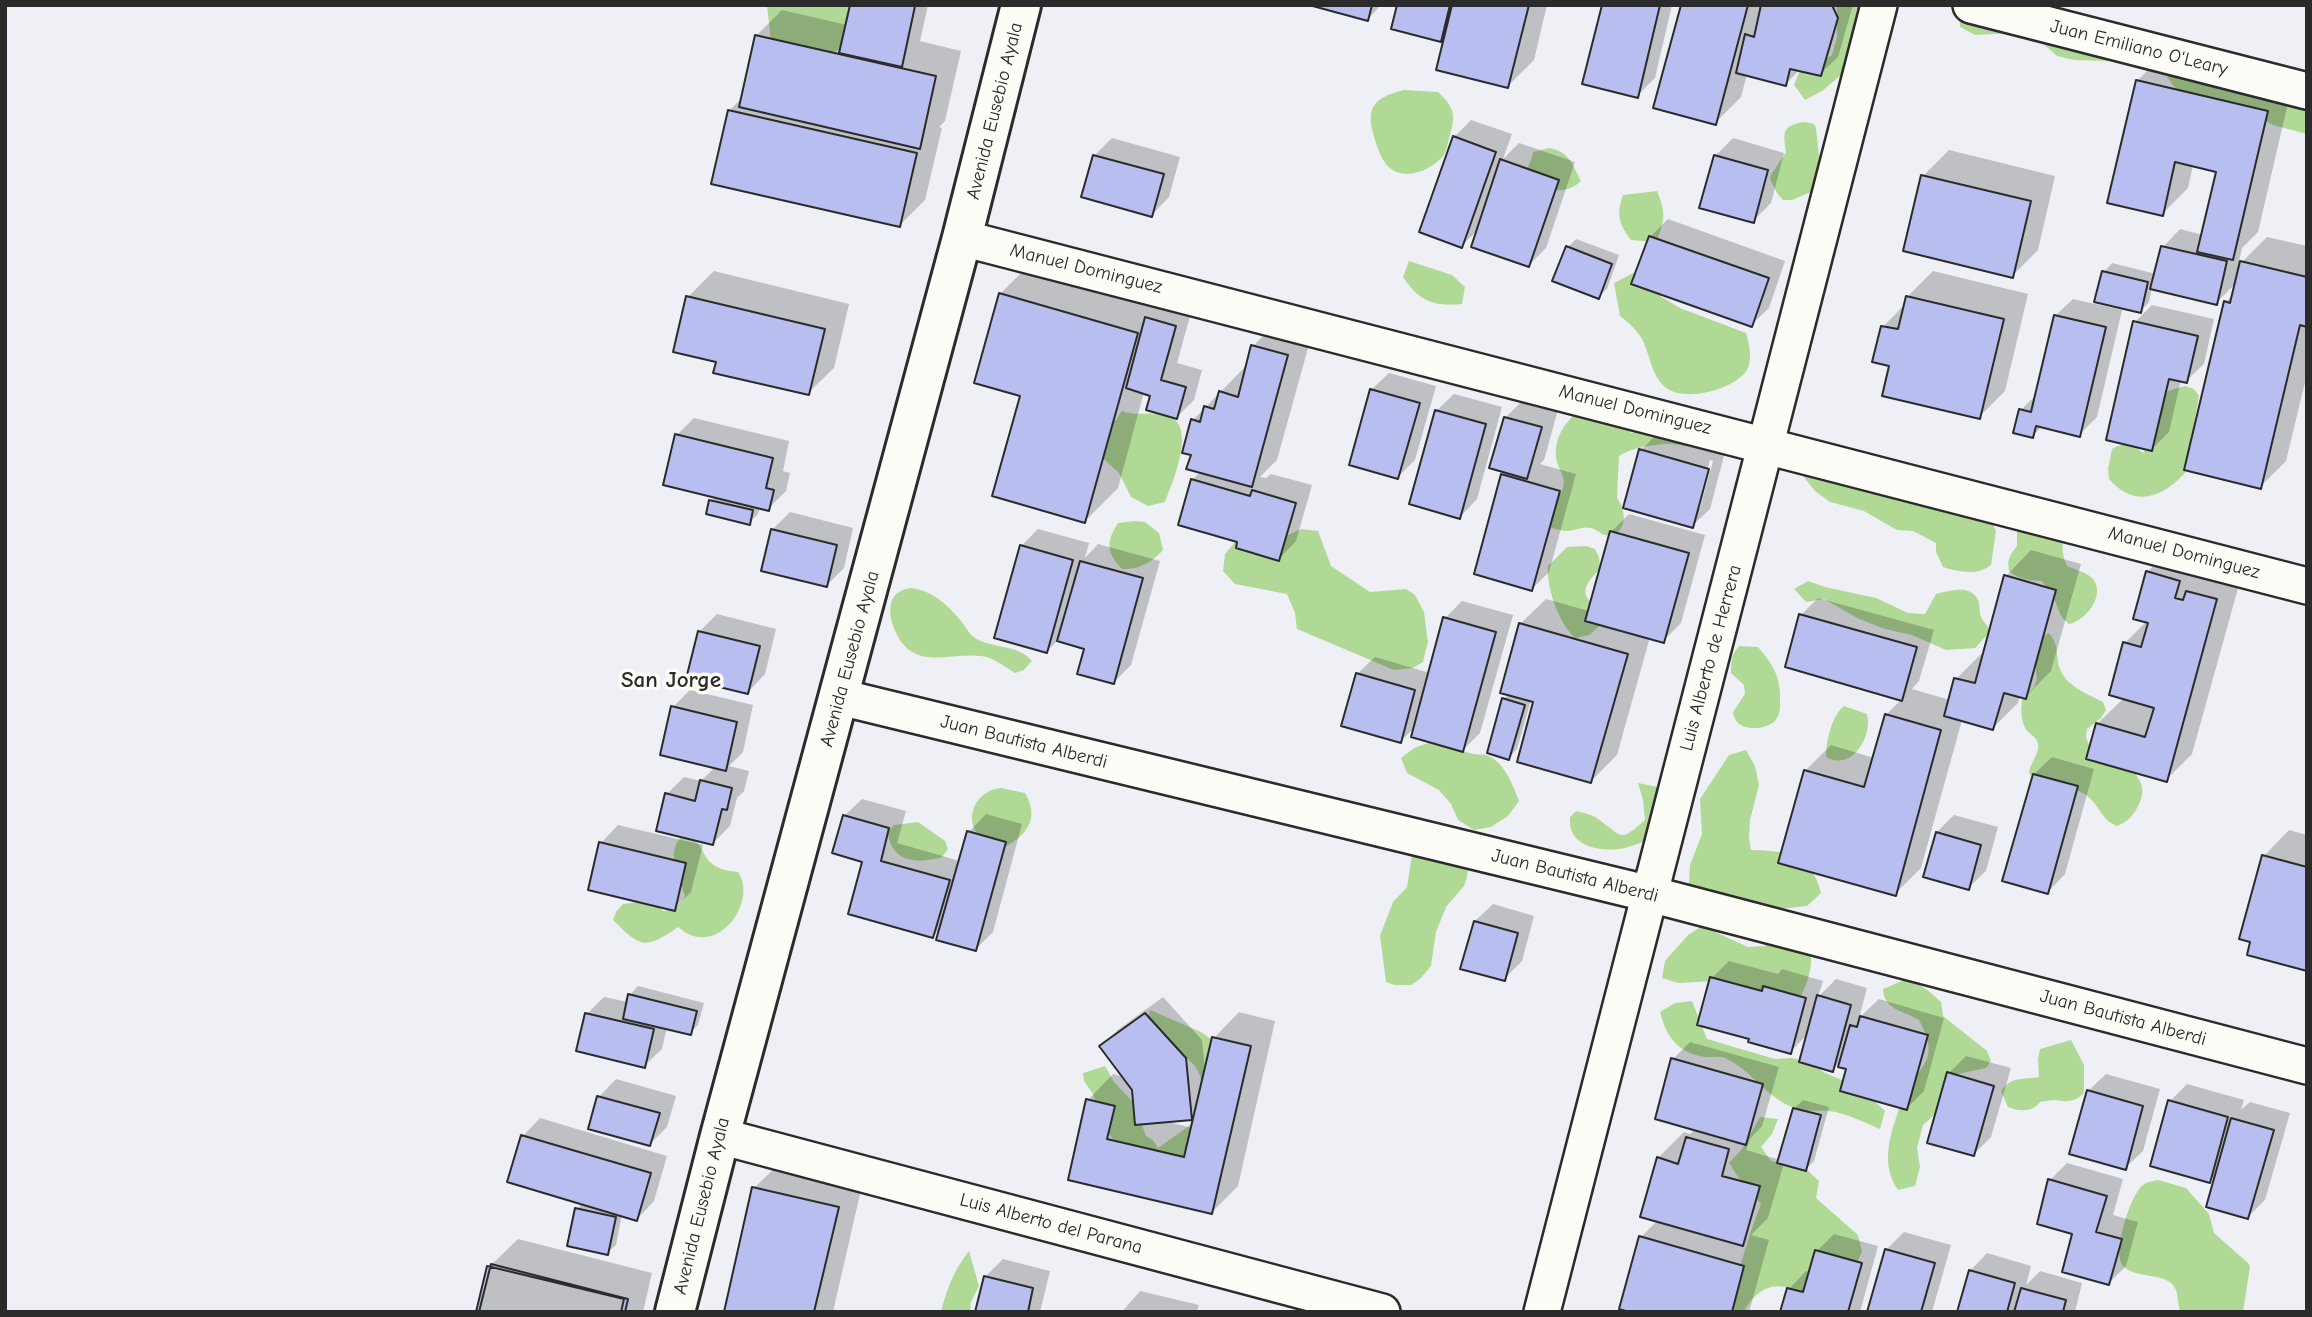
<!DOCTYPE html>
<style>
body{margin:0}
#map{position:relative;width:2312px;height:1317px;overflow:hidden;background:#eff0f6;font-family:"Comic Neue",sans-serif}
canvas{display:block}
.frame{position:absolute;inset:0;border:7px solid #2b2b2b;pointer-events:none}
</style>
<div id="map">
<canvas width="2312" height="1317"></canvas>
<div class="frame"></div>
</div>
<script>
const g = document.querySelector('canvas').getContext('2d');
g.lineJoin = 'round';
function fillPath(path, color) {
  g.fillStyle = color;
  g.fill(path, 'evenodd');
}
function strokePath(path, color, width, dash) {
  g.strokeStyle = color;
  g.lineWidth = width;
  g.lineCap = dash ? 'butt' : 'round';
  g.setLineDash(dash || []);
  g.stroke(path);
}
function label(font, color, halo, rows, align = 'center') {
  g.font = font + ' "Comic Neue",sans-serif';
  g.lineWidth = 7;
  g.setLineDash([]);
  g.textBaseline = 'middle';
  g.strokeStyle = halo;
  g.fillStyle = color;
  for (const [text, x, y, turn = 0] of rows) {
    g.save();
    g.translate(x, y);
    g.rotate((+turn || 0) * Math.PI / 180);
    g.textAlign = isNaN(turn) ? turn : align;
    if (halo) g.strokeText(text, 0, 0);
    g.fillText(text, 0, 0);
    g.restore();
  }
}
fillPath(new Path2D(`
 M767,5H869L840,49L824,57L772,51Z
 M1837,5H1871L1847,70L1822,91L1805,100L1794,85L1801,68L1818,64L1832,55L1837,37Z
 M1962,5H2056L2108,23L2124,53L2107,61L2074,60L2057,56L2030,32L1975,35L1960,27L1959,10Z
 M2181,66L2307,88V134L2273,125L2244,109L2178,92L2167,77Z
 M1404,90L1438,92C1454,107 1456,114 1450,135C1448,141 1447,151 1443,156C1432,170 1405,181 1390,168C1382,162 1378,149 1375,140C1365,108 1372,98 1404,90Z
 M1805,122L1814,124L1816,128L1821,174L1816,190L1792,200H1783L1777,193L1770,179L1771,175L1786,152C1783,132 1782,125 1805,122Z
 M1549,148C1570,152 1572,164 1581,181C1562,199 1543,187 1525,176C1527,166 1532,162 1533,152Z
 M1657,191C1666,213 1665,221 1656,242L1631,240C1619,224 1616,214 1623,195Z
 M1409,261L1452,275L1465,287L1462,304C1434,307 1419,301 1403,277Z
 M1643,268L1657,278L1660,296L1680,308L1746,333C1749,343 1753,359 1747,370C1734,390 1684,403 1665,387C1651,375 1650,354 1642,339C1636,329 1629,323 1620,316L1614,283Z
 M2185,386L2194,389L2199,396L2185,473C2162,498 2134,508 2109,479L2108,469L2112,449C2123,442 2133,444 2143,453L2155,434L2163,402L2168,391Z
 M1579,410L1623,418L1631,433L1647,428L1697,444C1687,448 1680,444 1669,444C1655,444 1630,448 1619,456L1617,498C1625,508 1629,531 1611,535C1602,537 1599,530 1591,528C1584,526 1575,530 1568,531C1562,531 1557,529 1551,528C1542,505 1562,502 1564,483C1564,476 1559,469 1557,462C1552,440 1564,424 1579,410Z
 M1122,411C1137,417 1150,411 1165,415C1199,422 1173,481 1165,502L1148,506L1131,497L1119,473L1099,455L1108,424L1116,420Z
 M1804,458L1952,501L1992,523L1996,531L1991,565C1977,576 1959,572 1943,567L1936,552V543L1913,531L1897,530L1864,511L1830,502L1815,491L1803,476Z
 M2045,499L2063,502L2069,509C2065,529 2058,547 2067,566C2074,569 2086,572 2092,578C2107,594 2086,621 2069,624C2056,613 2060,609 2053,597C2050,591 2045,586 2042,581C2029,580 2019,580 2009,571L2008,562L2011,554L2017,546V517L2027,502Z
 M1135,521L1145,522L1159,533L1163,550C1153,562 1138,570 1122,569C1106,552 1106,542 1118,523Z
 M1301,529L1318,531L1331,566L1370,592L1406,589L1415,595L1424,612L1428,642L1423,662L1413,668L1394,670L1297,629L1295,613L1287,594L1235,584L1223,571L1225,554L1236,541L1286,536Z
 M1586,546L1595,549L1599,557L1600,569C1584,585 1577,596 1601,609L1603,623L1589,635L1575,638C1559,623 1546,588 1548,566L1567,547Z
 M1808,581L1825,587L1876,598L1908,613L1925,614L1936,594C1950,591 1970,584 1978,600C1980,605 1979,612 1981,617C1984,623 1988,625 1990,632L1975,648L1946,650L1912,635L1885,629L1859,619L1824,599L1806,602L1794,589Z
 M911,588C933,591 947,604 961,621C966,627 969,634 975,638C993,649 1018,644 1032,661L1024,670L1015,673C1005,667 993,657 981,656C949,652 916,671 897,635C893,627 888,613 891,603C894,593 902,589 911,588Z
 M2049,633C2060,646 2055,655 2060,669C2067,687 2088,694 2103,702L2106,710L2101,718L2087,729L2086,737L2089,745C2114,757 2158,775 2137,808C2132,817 2127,822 2117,826C2101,820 2099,804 2086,795C2068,783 2043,791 2029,773C2030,762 2042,752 2037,741C2035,736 2028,733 2025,728C2021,720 2021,709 2022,700L2034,687L2037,679L2035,662L2042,637Z
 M1739,646L1758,647C1774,666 1781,677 1780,702C1780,707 1780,714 1777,718C1771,729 1746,732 1737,722C1735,720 1734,716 1733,712L1745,694L1744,685L1731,673C1731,661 1731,655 1739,646Z
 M1844,706L1867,714C1873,737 1851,772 1826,757C1826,741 1832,715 1844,706Z
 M1431,742C1449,744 1454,748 1469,753C1475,755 1481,754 1486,755C1504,761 1513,785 1519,801L1508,816L1491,827L1474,830L1458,820L1451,804L1439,790L1407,773L1401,758L1414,748Z
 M1746,750L1755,766L1759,785L1750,820L1749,838L1751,850C1789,851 1811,854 1821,893L1807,906L1752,912L1718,903L1689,884L1690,865L1702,834L1700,799L1729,755Z
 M1638,783L1658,787L1664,793L1647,840C1640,843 1632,846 1625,848C1601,853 1567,847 1570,817L1576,811C1583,813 1592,814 1598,819C1623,836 1618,844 1645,820L1643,800Z
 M1001,788L1025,793C1041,820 1025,837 1001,849C995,845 987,842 981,837C962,821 975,790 1001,788Z
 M918,822L945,841L948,849L942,857C918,864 890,863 888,831L894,825Z
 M681,837C706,838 698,855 715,866C722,870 730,871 738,872C759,902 716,961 678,927C645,950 641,948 613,920L616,912L623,904C638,902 653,899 663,911C674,910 679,906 685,897C680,876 665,855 681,837Z
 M1413,848L1469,859L1467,877L1464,886L1446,907L1436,932L1431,966L1420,979L1411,985H1394L1386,982L1380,936L1393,902L1407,887Z
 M1702,926L1748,947L1765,946L1779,937L1810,945C1813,966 1810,976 1801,996L1784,1000L1713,981L1678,983L1662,978L1665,961L1688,935Z
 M1902,981C1919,981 1929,991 1941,1002L1943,1016L1987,1051L1991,1061L1986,1068L1958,1074L1949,1092L1946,1104L1923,1125L1917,1148L1920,1167L1915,1186L1898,1190C1881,1166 1889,1138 1898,1112C1900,1106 1901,1098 1905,1092C1925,1061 1939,1058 1919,1020C1904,1011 1884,1010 1883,989Z
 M1692,1001L1707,1039L1775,1059L1792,1058L1808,1062L1825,1073L1859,1087L1885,1111L1880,1129C1863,1122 1846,1113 1829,1111C1818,1110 1807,1112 1797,1109C1768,1100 1752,1071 1727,1059C1720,1055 1713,1058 1706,1057C1678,1054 1666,1036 1660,1012L1675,1003Z
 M1150,1010L1201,1032L1215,1042L1202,1087C1201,1061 1181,1056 1163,1042C1157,1037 1152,1026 1148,1018Z
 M2071,1040L2084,1065V1093C2070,1107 2062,1098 2046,1101C2037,1102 2043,1101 2036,1106C2029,1112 2017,1111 2008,1107L2001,1091C2011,1076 2023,1080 2039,1077L2038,1059L2040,1049Z
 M1105,1066L1114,1082L1134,1103L1146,1136L1153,1140L1158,1148L1193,1123L1187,1154L1179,1158L1116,1143L1105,1129L1093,1094L1084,1081L1083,1073Z
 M1760,1117L1778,1119L1772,1134L1761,1147L1771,1161L1806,1169L1819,1181L1816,1198L1858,1235L1862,1251L1849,1284L1799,1295C1795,1293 1789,1288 1784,1287C1766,1283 1751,1297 1744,1312H1725C1738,1276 1747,1239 1761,1204L1738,1177L1729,1163L1742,1149Z
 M2158,1180L2186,1188L2209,1214L2214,1233L2248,1263L2250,1267L2243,1312H2180C2178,1305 2178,1297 2176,1290C2169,1271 2136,1280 2123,1266C2112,1253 2130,1195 2143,1185C2147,1182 2153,1181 2158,1180Z
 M969,1251L979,1286L971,1302L970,1312H941C947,1288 954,1270 969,1251Z`), '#b1d996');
fillPath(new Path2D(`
 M851,5H928L920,41L961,51L945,121L939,127L942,128L925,200L900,225L729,111L742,98L756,36L782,10L847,25Z
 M1316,5H1381L1368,19Z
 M1399,5H1547L1534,60L1508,86L1447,33L1440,40Z
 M1603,5H1672L1655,78L1637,96Z
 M1683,5H1853L1838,57L1820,74L1800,69L1786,84L1747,74L1741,97L1715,123Z
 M2163,55L2292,86L2258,232L2242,248L2238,266L2267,237L2307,246V374L2286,461L2260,487L2226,302L2234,293L2237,282L2216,303L2152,287L2149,302L2141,311L2104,272L2112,263L2156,274L2163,247L2180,229L2203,235L2218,170L2193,165L2188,188L2162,214L2137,81Z
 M1471,120L1512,134L1503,159L1519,143L1575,162L1546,248L1529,265L1479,229L1461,246L1454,137Z
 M1112,138L1180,157L1169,197L1152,215L1094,156Z
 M1733,138L1784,153L1771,203L1753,221L1715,156Z
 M1949,150L2055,176L2038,250L2012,276L1923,176Z
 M1668,219L1785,261L1769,308L1751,325L1634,283L1651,236Z
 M1576,239L1619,255L1607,289L1598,297L1568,247Z
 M1033,261L1192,309L1177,363L1202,370L1194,400L1177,417L1153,394L1144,392L1118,488L1085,521L1022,394L1000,294Z
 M714,271L849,304L834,368L808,393L718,361L688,297Z
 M1933,271L2028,294L2005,391L1979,417L1891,365L1883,327L1905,304L1907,297Z
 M2073,299L2122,310L2097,417L2079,435L2042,426L2033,436L2021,410L2038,393L2055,316Z
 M2152,305L2214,319L2204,364L2186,381L2181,380L2169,432L2152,449L2135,322Z
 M1278,321L1313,330L1277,460L1260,477L1266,478L1271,474L1312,485L1296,541L1279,559L1239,541L1192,480L1201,471L1193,453V420L1246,366L1253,346Z
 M1389,373L1436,386L1415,460L1398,477L1371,390Z
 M1454,394L1502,407L1477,499L1460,517L1436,411Z
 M1523,400L1558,410L1544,460L1540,464L1576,474L1549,572L1532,589L1502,475L1506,471L1505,418Z
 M694,418L789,441L783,471L790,473L786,491L768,509L760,507L758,514L749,523L711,501L716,496L677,435Z
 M1658,433L1725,452L1710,509L1692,526L1641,450ZM1710,460L1713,461L1700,508H1697Z
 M790,512L853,528L844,568L826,586L772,530Z
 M1629,514L1705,535L1681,623L1663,641L1650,637L1617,755L1591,781L1535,701L1531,700L1517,749L1509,758L1504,699L1509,694L1520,624L1546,599L1589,611L1611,532Z
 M1038,529L1089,543L1085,558L1098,544L1160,561L1131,665L1114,682L1086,648L1058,640L1047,651L1021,546Z
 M2173,547L2242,574L2192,754L2166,780L2097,724L2124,698L2125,643L2147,621V572Z
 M2031,550L2081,564L2051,671L2025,697L2020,696L2018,703L1993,728L1962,720L1921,868L1895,894L1805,771L1831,745L1874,758L1886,715L1902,699L1801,615L1818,598L1934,630L1919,681L1912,689L1950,700L1956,679L1982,653L1984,654L2006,576Z
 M1462,601L1513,615L1480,733L1463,750L1416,726L1401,741L1357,674L1375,657L1430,673L1445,618Z
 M717,614L776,629L765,674L748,692L699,632Z
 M690,690L753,705L743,752L729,766L749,771L744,791L737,798L730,826L713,843L667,794L684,777L701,781L715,767L673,707Z
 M2052,757L2094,769L2065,874L2048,892L2034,774Z
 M862,799L906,811L897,843L960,861L969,832L986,814L1022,824L993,932L976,949L942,927L933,936L864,861L844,816Z
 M1954,815L1998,827L1986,871L1968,888L1937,832Z
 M618,825L703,845L691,892L674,909L601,843Z
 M2289,830L2307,835V969L2264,856Z
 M1493,904L1534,916L1522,961L1504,979L1475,921Z
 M1729,961L1778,974L1782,969L1823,981L1818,997L1836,979L1867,988L1859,1018L1879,999L1944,1018L1924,1091L1907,1108L1848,1068L1842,1060L1832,1070L1808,1034L1790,1052L1751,1038L1712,978Z
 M638,986L704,1003L698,1025L690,1033L667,1027L662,1049L644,1066L587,1014L604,997L628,1002L630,995Z
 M1163,997L1202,1040L1205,1071L1214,1038L1239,1012L1275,1021L1238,1186L1212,1212L1070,1179L1088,1100L1113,1074L1124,1077L1101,1046L1119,1029ZM1196,1113L1193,1128L1164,1121L1191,1118Z
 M1690,1042L1779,1067L1762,1126L1750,1139L1746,1150L1780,1160L1795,1108L1803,1100L1829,1107L1814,1161L1806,1169L1784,1163L1768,1218L1751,1235L1769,1240L1749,1312H1635L1641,1237L1658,1220V1158L1684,1132L1690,1134L1696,1129L1673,1059Z
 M1966,1056L2011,1068L1991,1137L1974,1154L1949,1073Z
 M2106,1074L2160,1089L2143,1151L2125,1168L2088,1091Z
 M616,1079L676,1096L667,1127L650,1144L599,1097Z
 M2187,1084L2244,1100L2241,1110L2250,1102L2290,1113L2265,1200L2248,1217L2218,1173L2209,1181L2170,1101Z
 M540,1118L667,1156L654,1201L637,1219L622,1214L616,1245L607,1253L577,1209L583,1203L523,1136Z
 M780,1163L863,1181L833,1312H726L754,1188Z
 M2067,1163L2123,1179L2113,1215L2138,1222L2126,1266L2109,1283L2074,1233L2050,1180Z
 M1904,1232L1951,1245L1932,1312H1869L1886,1250Z
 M1834,1234L1878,1246L1860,1312H1782L1789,1289L1806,1271L1811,1273L1817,1251Z
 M518,1239L652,1273L643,1312H478L489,1267Z
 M1987,1253L2031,1266L2026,1285L2040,1271L2082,1283L2075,1312H1959L1970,1271Z
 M1003,1259L1050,1271L1040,1312H977L985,1277Z
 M1140,1291L1199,1305L1197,1312H1122Z`), '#0003');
const building = new Path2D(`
 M850,5L915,6L902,67L839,53Z
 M1309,5H1372L1368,21Z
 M1397,5H1450L1441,42L1391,29Z
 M1452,5H1529L1508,88L1436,70Z
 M1602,5H1660L1638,98L1582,84Z
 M1681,5H1748L1716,125L1653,108Z
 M1761,5H1832L1838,18L1821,76L1790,69L1786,86L1736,73L1745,34L1754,37Z
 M755,35L936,76L920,149L739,107Z
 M2136,80L2268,111L2233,260L2197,252L2216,172L2175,162L2163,216L2107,203Z
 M728,110L917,153L900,227L711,184Z
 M1453,136L1496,152L1462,248L1419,232Z
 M1093,155L1164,174L1152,217L1081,197Z
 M1714,155L1768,170L1754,223L1699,208Z
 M1500,159L1559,180L1529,267L1471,247Z
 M1921,175L2031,201L2013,278L1903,251Z
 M1649,236L1769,278L1752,327L1631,284Z
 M1566,246L1612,264L1599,299L1552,281Z
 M2161,246L2227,261L2217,305L2150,289Z
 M2240,261L2307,277V327L2300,325L2261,489L2184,470L2224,301L2230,303Z
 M2102,271L2148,282L2141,313L2094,302Z
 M999,293L1138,333L1085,523L992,496L1020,396L974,383Z
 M686,296L825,329L809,395L713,373L716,362L673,352Z
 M1906,296L2004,319L1980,419L1882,396L1889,366L1872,362L1881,326L1898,329Z
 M2054,315L2106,327L2080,437L2036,426L2033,438L2013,433L2019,409L2031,412Z
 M1145,317L1176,326L1161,380L1186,387L1177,419L1146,410L1150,396L1126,388Z
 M2133,321L2198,336L2187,383L2169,379L2152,451L2106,440Z
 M1251,345L1288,355L1252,487L1186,469L1191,455L1182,453L1191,419L1200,422L1204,406L1214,409L1219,391L1238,397Z
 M1370,389L1420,403L1398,479L1349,465Z
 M1435,410L1486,424L1460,519L1409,504Z
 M1504,417L1542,427L1527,479L1489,468Z
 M675,434L773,458L766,488L774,490L769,511L663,485Z
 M1639,449L1709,469L1693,528L1623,508Z
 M1501,474L1560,491L1532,591L1474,574Z
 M1191,479L1250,496L1252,490L1296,503L1279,561L1236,548L1237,542L1178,525Z
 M709,500L753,510L750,525L706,514Z
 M771,529L837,545L827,587L761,571Z
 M1610,531L1689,553L1664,643L1585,621Z
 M1020,545L1073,560L1047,653L994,638Z
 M1080,561L1143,578L1114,684L1077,674L1084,649L1057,641Z
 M2146,571L2180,581L2175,598L2183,600L2186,591L2217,599L2167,782L2086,759L2096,723L2145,737L2154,708L2109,695L2123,642L2141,647L2148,623L2133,619Z
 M2004,575L2056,590L2026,699L2004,693L1993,730L1944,716L1954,678L1975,683Z
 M1799,614L1917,647L1902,701L1785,667Z
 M1443,617L1496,632L1463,752L1411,737Z
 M1519,623L1628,654L1591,783L1517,762L1533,702L1500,693Z
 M698,631L760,646L748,694L686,679Z
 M1356,673L1415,690L1401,743L1341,726Z
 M1502,698L1525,705L1509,760L1487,753Z
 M671,706L737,722L726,771L660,755Z
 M1885,714L1941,730L1896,896L1778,863L1804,770L1864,787Z
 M2033,774L2078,786L2048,894L2002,881Z
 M700,780L732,788L727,810L722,809L713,845L656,831L665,793L695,801Z
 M843,815L889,828L881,861L950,880L933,938L848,914L862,862L832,853Z
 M967,831L1006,842L976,951L936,940Z
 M1936,832L1981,845L1969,890L1923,877Z
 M599,842L686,863L675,911L588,890Z
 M2262,855L2307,867V971L2247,955L2250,942L2239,939Z
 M1474,921L1518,933L1505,981L1460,969Z
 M1710,977L1762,991L1763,986L1806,998L1791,1054L1748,1042L1749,1039L1697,1025Z
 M628,994L697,1011L691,1035L623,1019Z
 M1817,995L1851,1005L1833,1072L1799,1062Z
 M585,1013L654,1029L645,1068L576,1051Z
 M1145,1013L1186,1058L1192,1120L1135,1125L1132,1090L1099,1046Z
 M1860,1016L1928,1035L1907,1110L1840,1091L1846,1069L1838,1067L1850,1025L1857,1027Z
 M1212,1037L1251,1046L1212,1214L1068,1180L1086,1099L1115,1106L1107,1139L1184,1157Z
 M1671,1058L1763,1084L1746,1145L1655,1119Z
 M1947,1072L1994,1086L1974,1156L1927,1143Z
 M2087,1090L2143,1106L2126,1170L2069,1154Z
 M597,1096L660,1113L650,1146L588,1129Z
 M2168,1100L2228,1117L2210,1183L2150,1166Z
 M1793,1108L1821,1115L1806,1171L1777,1163Z
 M2231,1118L2274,1130L2248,1219L2206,1207Z
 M521,1135L651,1173L637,1221L507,1182Z
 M1686,1137L1729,1149L1722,1176L1760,1186L1743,1246L1640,1217L1657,1157L1678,1164Z
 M2048,1179L2107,1196L2096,1232L2122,1239L2109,1285L2062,1272L2072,1234L2037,1224Z
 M752,1187L839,1207L814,1312H724Z
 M575,1208L616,1217L608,1255L567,1246Z
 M1639,1236L1744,1266L1732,1312H1629L1619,1309Z
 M1885,1249L1935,1263L1921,1312H1867Z
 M1815,1250L1862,1263L1848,1312H1780L1787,1288L1803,1292Z
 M491,1264L628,1299L625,1312H479Z
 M487,1266L624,1299L621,1312H476Z
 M1969,1270L2015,1283L2007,1312H1957Z
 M984,1276L1033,1288L1028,1312H975Z
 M2021,1288L2066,1300L2063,1312H2014Z`);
fillPath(building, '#b8bff0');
strokePath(building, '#2b2b2b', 2);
const street = new Path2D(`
 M1971,5L2307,91
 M962,238L2307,586
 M840,697L1650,894L2307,1066
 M720,1136L1382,1312
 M1542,1312L1879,5`);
const secondary = new Path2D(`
 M675,1312L720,1136L962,238L1021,5`);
strokePath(street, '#2b2b2b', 40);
strokePath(secondary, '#2b2b2b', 44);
strokePath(street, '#fdfcf7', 35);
strokePath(secondary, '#fdfcf7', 38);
label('19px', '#2b2b2b', '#fdfcf7', [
 ["Juan Emiliano O'Leary",2139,48,14],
 ["Avenida Eusebio Ayala",995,111,-76],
 ["Manuel Dominguez",1086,269,14],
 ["Manuel Dominguez",1635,410,14],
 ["Manuel Dominguez",2184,553,15],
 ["Luis Alberto de Herrera",1711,658,-75],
 ["Avenida Eusebio Ayala",850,659,-75],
 ["Juan Bautista Alberdi",1024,742,14],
 ["Juan Bautista Alberdi",1575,876,14],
 ["Juan Bautista Alberdi",2123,1018,15],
 ["Avenida Eusebio Ayala",702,1206,-76],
 ["Luis Alberto del Parana",1051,1224,15]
]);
label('bold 23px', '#2b2b2b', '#fdfcf7', [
 ["San Jorge",671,680]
]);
</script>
